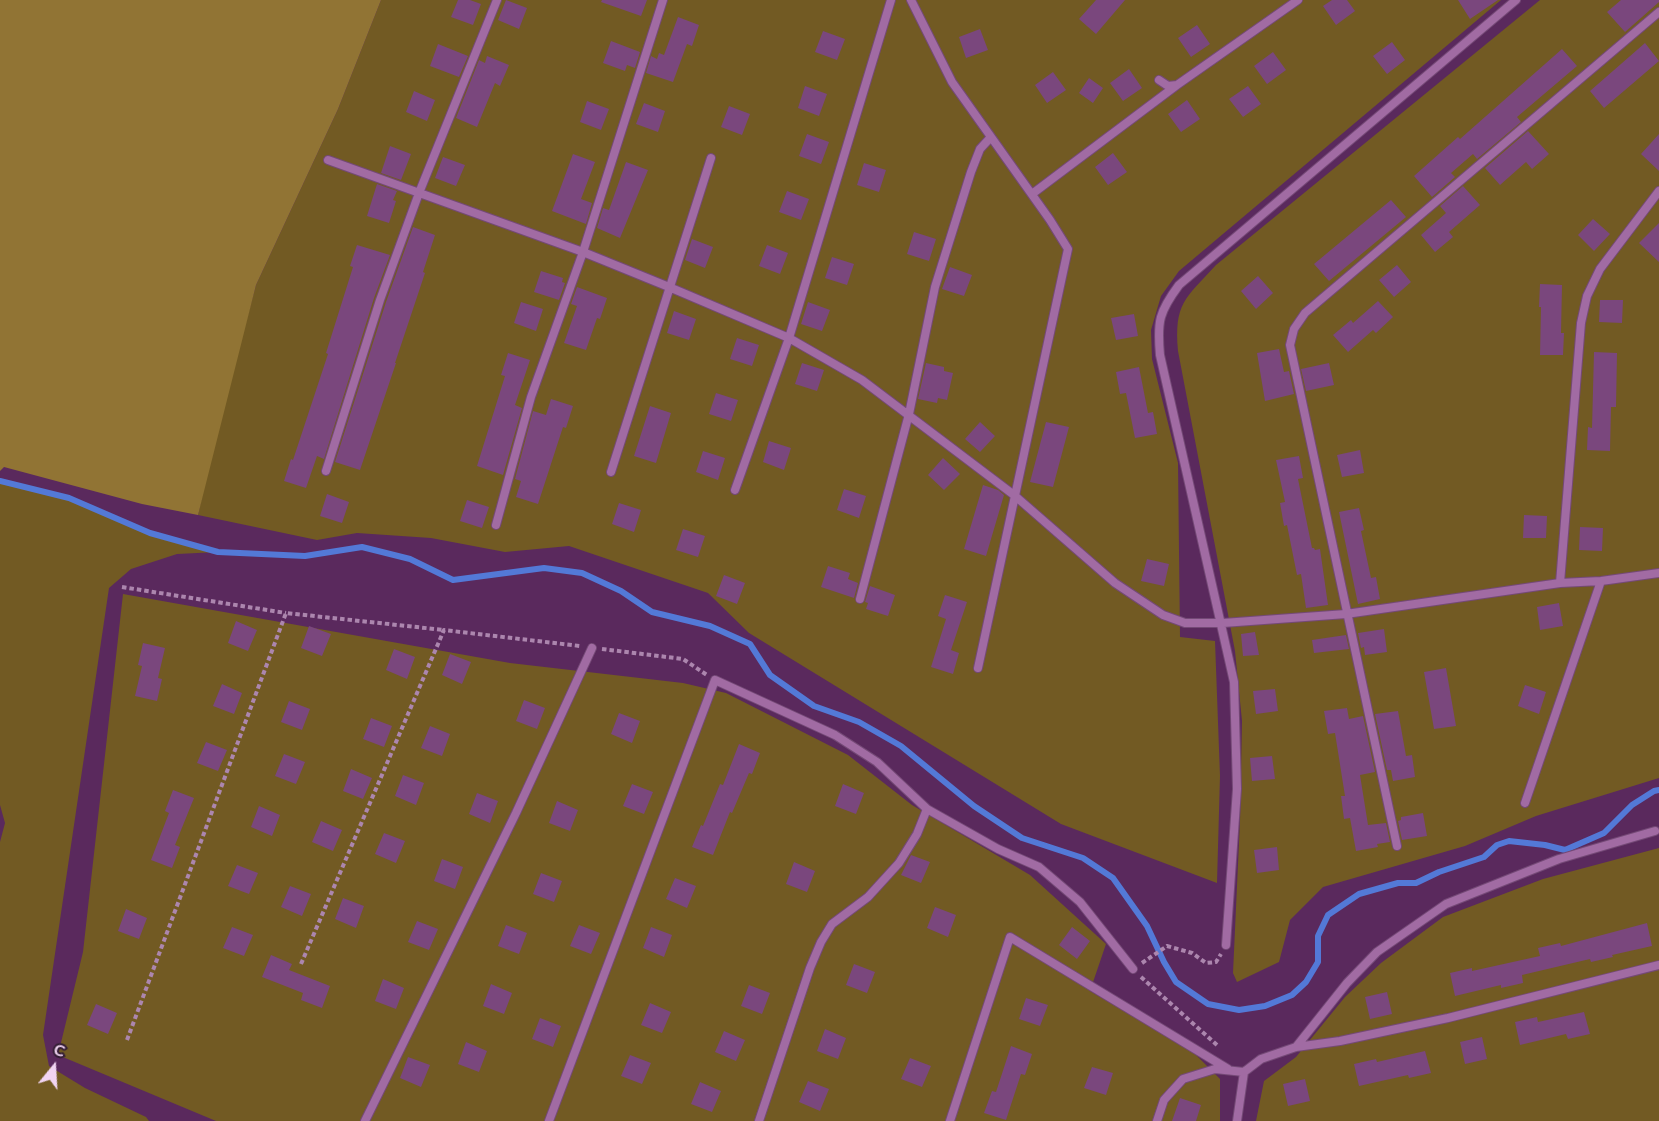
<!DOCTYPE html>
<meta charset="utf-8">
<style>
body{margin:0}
#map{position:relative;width:1659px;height:1121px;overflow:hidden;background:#5a295d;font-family:Lato,sans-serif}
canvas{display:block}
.north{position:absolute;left:24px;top:1037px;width:60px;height:60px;-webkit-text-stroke:4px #331d34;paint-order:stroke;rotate:18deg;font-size:16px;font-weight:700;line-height:24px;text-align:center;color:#f1d4f2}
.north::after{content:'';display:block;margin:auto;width:21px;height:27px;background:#f1d4f2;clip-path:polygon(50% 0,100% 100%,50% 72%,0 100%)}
</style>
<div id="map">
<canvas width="1659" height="1121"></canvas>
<div class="north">С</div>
</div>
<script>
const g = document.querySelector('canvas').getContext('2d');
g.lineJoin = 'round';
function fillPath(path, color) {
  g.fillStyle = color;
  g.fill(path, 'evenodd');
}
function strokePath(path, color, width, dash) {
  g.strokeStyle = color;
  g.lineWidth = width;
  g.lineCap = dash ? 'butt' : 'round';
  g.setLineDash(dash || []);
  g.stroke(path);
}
fillPath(new Path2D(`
 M381,0H1501L1179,271L1161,296L1151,330L1152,359L1178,463L1180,637L1215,641L1220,776L1217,883L1061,824L749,633L708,593L569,546L505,552L431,538L357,533L317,540L198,515L215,436L256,285L338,109Z
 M1540,0H1659V778L1536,816L1465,846L1323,887L1290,920L1279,962L1237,982L1233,973L1240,821L1242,721L1235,651L1178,351C1174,303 1185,299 1216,265Z
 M0,481L69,498L150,533L218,552L177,554L131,569L109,588L43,1035L49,1066L85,1088L146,1117L149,1121H0V842L5,823L0,805Z
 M123,594L510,663L683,683L726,693L848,755L912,805L1030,875L1106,944L1090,991L1192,1051L1220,1079V1121H216L58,1055L83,952Z
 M1659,848V1121H1256L1264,1081L1296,1057L1345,997L1381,963L1443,917L1543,879Z`), '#725a23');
fillPath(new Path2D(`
 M0,0H381L338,109L256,285L198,515L142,504L4,467L0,471Z`), '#917434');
strokePath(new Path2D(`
 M0,481L69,498L150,533L218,552L305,556L362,547L410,559L453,580L544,568L582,573L621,591L652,612L710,626L750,644L770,675L814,706L859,722L901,746L974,806L1022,838L1083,858L1113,878L1147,926L1164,962L1176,982L1208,1004L1239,1010L1265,1006L1292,995L1306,982L1318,962V936L1328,915L1359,894L1398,883H1416L1439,872L1484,857L1497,845L1509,841L1545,845L1565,850L1604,833L1632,805L1654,791L1659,790`), '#5379d7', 6);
fillPath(new Path2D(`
 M458,0H470L481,4L473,25L451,17Z
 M506,0L527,8L519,29L498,20Z
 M602,0H647L641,16L601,2Z
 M1096,0H1125L1096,34L1079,19Z
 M1332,0H1347L1355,11L1336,25L1323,6Z
 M1458,0H1498L1470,19Z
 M1621,0H1659V2L1625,32L1607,12Z
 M678,17L699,25L692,46L687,44L673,82L646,73L651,56L657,59L659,53L664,55Z
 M1197,25L1210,44L1191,57L1178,38Z
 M980,29L988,50L966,58L959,37Z
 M823,31L845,39L837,60L815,52Z
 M611,41L640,52L635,68L627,65L625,71L603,63Z
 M1392,42L1405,60L1387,74L1373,56Z
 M1645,43L1659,61L1604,108L1590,91Z
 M438,44L468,56L459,77L430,66Z
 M1562,49L1577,66L1517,117L1521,122L1477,159L1473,154L1451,173L1455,177L1432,197L1414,176L1458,137L1460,139Z
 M1273,52L1286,70L1267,84L1254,66Z
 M487,56L509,65L500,86L495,83L477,127L456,118L479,60L485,63Z
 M1129,69L1142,88L1123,101L1110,83Z
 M1053,72L1066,90L1047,103L1035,85Z
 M1089,78L1103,88L1093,103L1079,93Z
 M805,86L827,94L819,116L798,108Z
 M1248,86L1261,104L1243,117L1229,99Z
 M414,91L435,100L427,121L406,112Z
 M1187,100L1200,119L1181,132L1168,114Z
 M587,101L609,109L601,130L580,122Z
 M644,103L665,111L658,132L636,124Z
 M729,106L750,114L742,135L721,127Z
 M1528,131L1549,154L1532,169L1526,162L1500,185L1485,168Z
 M807,134L829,142L821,164L799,156Z
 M1659,134V171L1641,154Z
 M390,146L411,154L401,180L381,173Z
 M1113,153L1127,172L1108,185L1095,167Z
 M573,154L595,162L581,199L592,203L586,224L552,211Z
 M443,157L465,165L456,186L435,178Z
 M626,162L648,170L620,238L597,228L603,208L609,210Z
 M864,163L886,170L879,192L857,185Z
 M377,184L397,191L393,200L396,201L389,223L367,216Z
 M1463,186L1480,205L1449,232L1453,237L1435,252L1421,235L1446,213L1440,206Z
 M787,191L809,199L801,220L779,212Z
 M1391,200L1406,217L1329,281L1314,264Z
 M1593,219L1610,234L1594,251L1578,235Z
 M1659,223V262L1639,243Z
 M413,227L435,235L423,272L425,273L395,363H396L360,470L335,462L386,302Z
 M914,232L936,239L929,261L907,254Z
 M692,239L713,247L705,268L685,260Z
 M357,245L390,255L374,298L324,459L317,456L306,488L284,481L291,459L293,460L328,354L326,353L353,267L350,266Z
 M767,245L788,253L780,274L759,266Z
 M832,257L854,264L847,285L825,278Z
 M1397,265L1411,282L1394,297L1379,280Z
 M950,267L972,275L964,296L942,289Z
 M541,271L563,278L562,282L565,283L559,300L534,292Z
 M1258,276L1273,293L1256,309L1241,291Z
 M1540,284L1562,285L1561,333H1564L1563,355H1540L1541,307H1539Z
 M577,287L607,298L600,319L597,318L586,350L564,343L577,306L571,304Z
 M1600,300H1623L1622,323L1599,322Z
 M1378,301L1393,317L1376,333L1373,330L1348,352L1333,335L1351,320L1353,323Z
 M521,302L543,309L536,331L514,323Z
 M808,302L830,310L822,331L801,324Z
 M674,311L696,319L689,340L667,333Z
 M1134,314L1138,336L1116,340L1111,318Z
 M737,338L759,345L752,366L730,359Z
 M1279,349L1284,372L1289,371L1294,394L1265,401L1257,353Z
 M1594,352L1617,353L1616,407H1611L1610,451L1587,450L1588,427L1592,428Z
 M508,353L530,360L515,405L522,408L503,475L477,466L505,376L501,375Z
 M802,363L824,370L817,391L795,384Z
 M926,363L944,367V371L953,373L947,400L938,398L937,403L918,399Z
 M1329,363L1334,385L1306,391L1301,369Z
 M1139,367L1148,413L1153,412L1157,434L1135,438L1126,393L1120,394L1116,372Z
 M716,393L738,400L731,421L709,414Z
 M551,399L573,406L566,428L563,427L538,504L516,497L521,481L515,479L533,411L546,415Z
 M650,406L671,413L656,463L634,456Z
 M980,422L995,436L980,452L965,439Z
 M1046,422L1069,427L1053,487L1030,482Z
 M769,441L791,448L784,470L763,462Z
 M1360,450L1364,473L1342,477L1337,455Z
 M703,451L725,458L718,480L696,472Z
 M1299,456L1303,478L1298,479L1312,548H1314L1315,550L1320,549L1328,605L1306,608L1301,574L1297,575L1287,525L1284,526L1280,503L1285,502L1276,460Z
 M943,458L960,474L944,490L928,475Z
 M983,485L998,490L1004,495L986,556L964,549Z
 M844,489L866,496L859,518L837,510Z
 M327,494L349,502L342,523L320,516Z
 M467,500L489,507L482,528L460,521Z
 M619,503L641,510L634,532L612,524Z
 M1359,508L1364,530L1361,531L1371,578L1376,577L1380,599L1358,604L1339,512Z
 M1524,515L1547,516L1546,538H1523Z
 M1580,527L1603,528L1602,551L1579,550Z
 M683,529L705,536L698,557L676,550Z
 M1147,559L1169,564L1164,586L1141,581Z
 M828,566L850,573L848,579L858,583L854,598L821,587Z
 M724,575L745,583L737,604L716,596Z
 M870,586L895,595L888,616L866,609L868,603L865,602Z
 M945,595L967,602L951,650L959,653L953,674L931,667L946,619L938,616Z
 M1559,603L1563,626L1540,630L1537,607Z
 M236,621L257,630L248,651L228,643Z
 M309,626L331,634L322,656L301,648Z
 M1384,629L1387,652L1365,655L1364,647L1361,648L1358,633Z
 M1255,632L1259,655L1243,656L1241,634Z
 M1346,635L1349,649L1314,653L1312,640Z
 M143,643L165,648L158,678L162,679L157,701L135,696L142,666L138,665Z
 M394,649L415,657L407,679L386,670Z
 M450,654L471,662L462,684L442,675Z
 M1446,668L1456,726L1434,729L1424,672Z
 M222,684L242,693L234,714L213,706Z
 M1525,685L1546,692L1539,714L1518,706Z
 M1275,689L1278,711L1256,714L1253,691Z
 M524,700L545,708L537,729L516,721Z
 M289,701L310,709L302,730L281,722Z
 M1347,708L1349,719L1363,716L1375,772L1360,775L1368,825L1386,823L1390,842L1377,844L1378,847L1356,851L1350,818L1344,819L1341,796H1345L1335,733L1328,734L1324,711Z
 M1398,711L1406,756L1412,755L1415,777L1393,781L1391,770H1387L1375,714Z
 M619,713L640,721L632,743L611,734Z
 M371,718L392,726L384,747L363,739Z
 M430,726L450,734L442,756L421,748Z
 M206,742L227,750L218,771L197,763Z
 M739,744L760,753L752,774L749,773L732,813L730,812L713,855L692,847L701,825L703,826L720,784L723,785Z
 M284,754L305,762L296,784L275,776Z
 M1272,756L1275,779L1252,781L1250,758Z
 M351,769L372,778L363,799L343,791Z
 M403,775L424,783L416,805L395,796Z
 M632,784L653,792L644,814L623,806Z
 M843,784L864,793L856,814L835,806Z
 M173,790L194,798L175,845L180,847L172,868L151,860L169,813L165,811Z
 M477,793L498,801L490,823L469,814Z
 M557,801L578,810L570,831L549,823Z
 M259,806L280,815L272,836L251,827Z
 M1423,813L1427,836L1402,840L1398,821L1401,820V817Z
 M321,821L342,830L333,851L312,842Z
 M384,833L405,841L396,863L375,854Z
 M1277,847L1279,870L1257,873L1254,850Z
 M911,855L930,862L921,883L901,875Z
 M442,859L463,867L455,889L434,881Z
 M794,862L815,871L807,892L786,884Z
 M237,865L258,873L249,894L228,886Z
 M541,873L562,881L554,902L533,894Z
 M675,878L696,886L687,908L666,899Z
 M290,886L311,894L302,916L281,907Z
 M343,898L364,906L356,928L335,919Z
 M935,907L956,915L948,937L927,928Z
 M126,909L147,918L139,939L118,931Z
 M417,921L438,929L429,950L408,942Z
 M1647,923L1652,946L1612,955L1613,957L1591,962L1590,959L1522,975L1523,983L1501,988V985L1455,996L1450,973L1472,968V971L1540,956L1538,948L1560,943L1561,946Z
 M506,925L527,933L519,954L498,946Z
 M579,925L600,933L591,954L570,946Z
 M232,927L253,935L244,956L223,948Z
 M651,927L672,935L664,957L643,948Z
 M1072,927L1090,941L1077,959L1059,945Z
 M271,955L292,964L289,970L330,986L322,1008L301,1000L303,993L262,977Z
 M854,964L875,972L867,993L846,985Z
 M383,979L404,988L396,1009L375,1001Z
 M491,984L512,993L504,1014L483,1006Z
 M749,985L770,993L762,1014L741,1006Z
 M1387,992L1392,1014L1370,1019L1365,997Z
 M1026,998L1048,1005L1040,1026L1019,1019Z
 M650,1003L671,1012L662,1033L641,1025Z
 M96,1004L117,1013L108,1034L87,1025Z
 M1584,1012L1590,1034L1568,1039L1566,1034L1520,1045L1515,1022L1537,1017L1538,1022Z
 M540,1018L561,1026L553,1047L532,1039Z
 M825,1029L846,1038L838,1059L817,1051Z
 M724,1031L745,1040L736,1061L715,1052Z
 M1482,1037L1487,1059L1465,1064L1460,1042Z
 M466,1042L487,1051L479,1072L458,1064Z
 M1011,1046L1032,1054L1025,1075L1021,1074L1006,1120L984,1113L992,1091L996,1092Z
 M1425,1051L1431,1073L1409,1078L1408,1075L1359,1086L1354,1064L1376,1059L1377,1062Z
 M630,1055L651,1063L642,1084L621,1076Z
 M408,1057L430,1065L421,1087L400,1078Z
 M910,1058L931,1066L922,1087L901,1079Z
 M1092,1067L1113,1073L1106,1095L1084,1088Z
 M1305,1079L1310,1101L1288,1106L1283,1084Z
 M808,1081L829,1089L820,1111L799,1102Z
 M700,1082L721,1091L712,1112L691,1104Z
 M1180,1098L1201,1105L1196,1121H1172Z`), '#7a477d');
const service = new Path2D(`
 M911,0L952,82L1050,220L1068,249L978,668
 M1159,80L1168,86L1177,85L1298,0
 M328,160L583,252L669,287L789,338L862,380L1014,495L1115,583L1163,615L1185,623H1223L1346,614L1560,583L1601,581L1659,573
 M1032,194L1177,85
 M326,471L380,300L419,193L497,0
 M611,472L711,158
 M735,490L789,338L891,0
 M496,525L531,397L583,252L663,0
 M1560,583L1581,323L1587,296L1600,269L1659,191
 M860,599L909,414L935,287L971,172L980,149L991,137
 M1525,803L1601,581
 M1397,846L1290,345L1294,329L1305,313L1659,12
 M1226,945L1237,789L1234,682L1160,355C1157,321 1159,312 1179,285L1516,0
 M1296,1047L1347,983L1377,952L1446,904L1559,859L1655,831
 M365,1121L516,813L592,648
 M549,1121L715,680L835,735L877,762L927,809L998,849L1039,867L1080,902L1133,969
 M759,1121L810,968L821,942L832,924L868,897L899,863L917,834L927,809
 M950,1121L1010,937L1228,1069
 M1157,1121L1164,1100L1183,1079L1215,1069L1244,1072L1261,1059L1296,1047L1340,1041L1448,1018L1659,965
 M1237,1121L1244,1072`);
strokePath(service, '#744976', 10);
strokePath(new Path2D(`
 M122,587L286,613
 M602,649L683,659L707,675
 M1142,963L1167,946L1192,953L1206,963L1216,962L1221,954
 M301,964L444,630L580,646
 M1141,977L1218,1046
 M127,1040L286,613L444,630`), '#ac86ae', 4, [4.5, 3]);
strokePath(service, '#a16ba3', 8);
</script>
